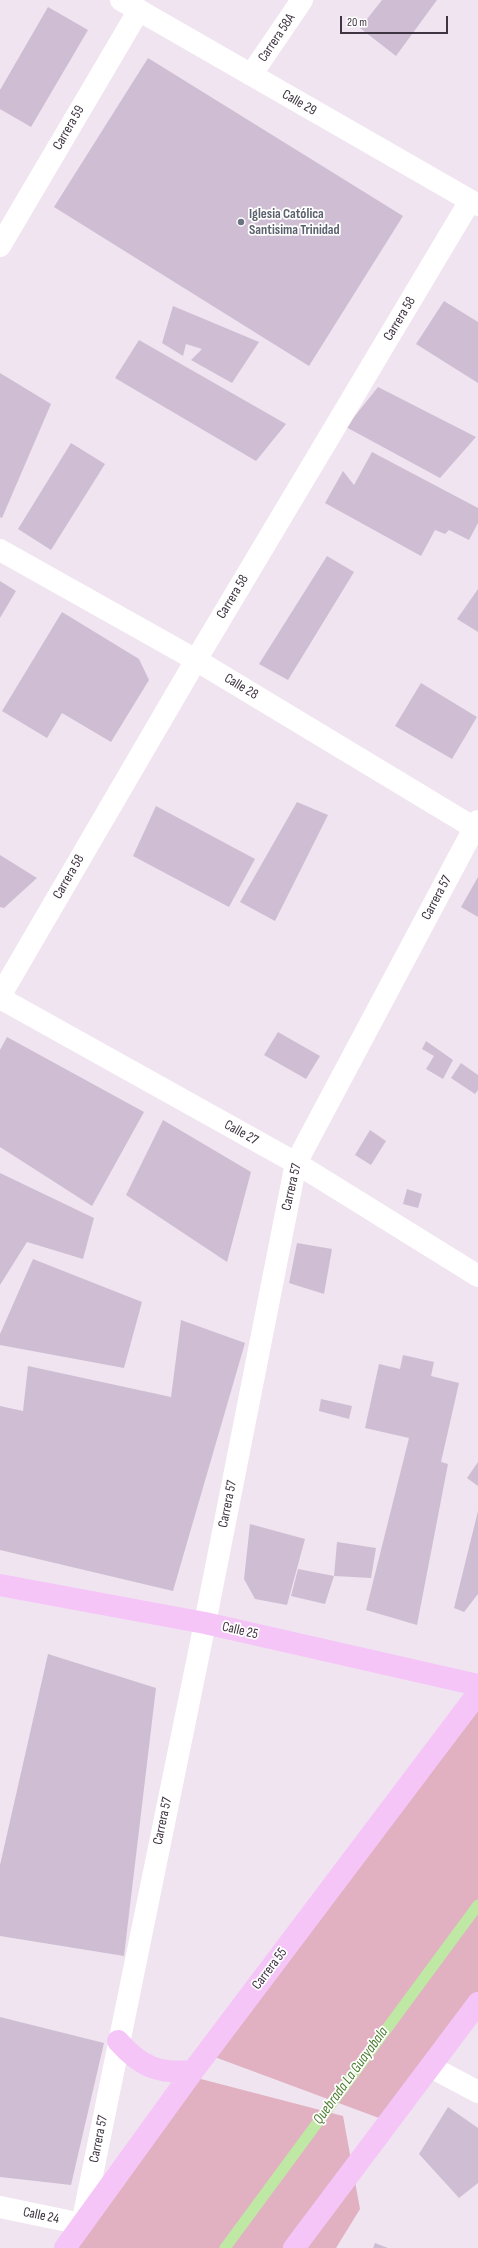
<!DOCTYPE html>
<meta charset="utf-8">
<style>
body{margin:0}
#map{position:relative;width:478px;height:2248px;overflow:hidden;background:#efe4f0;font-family:"Sofia Sans Condensed",sans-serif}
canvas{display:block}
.scale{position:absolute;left:340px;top:16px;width:108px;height:18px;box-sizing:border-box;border:2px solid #3f3441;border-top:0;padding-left:5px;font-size:12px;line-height:14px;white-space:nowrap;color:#3f3441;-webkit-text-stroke:3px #fff;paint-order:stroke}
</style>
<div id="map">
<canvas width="478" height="2248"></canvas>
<div class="scale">20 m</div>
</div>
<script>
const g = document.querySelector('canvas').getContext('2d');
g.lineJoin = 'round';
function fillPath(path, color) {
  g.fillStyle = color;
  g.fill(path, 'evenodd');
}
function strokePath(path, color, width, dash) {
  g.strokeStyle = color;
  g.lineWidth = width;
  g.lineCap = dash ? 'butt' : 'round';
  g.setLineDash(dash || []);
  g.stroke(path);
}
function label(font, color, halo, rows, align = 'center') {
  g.font = font + ' "Sofia Sans Condensed",sans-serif';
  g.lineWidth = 3.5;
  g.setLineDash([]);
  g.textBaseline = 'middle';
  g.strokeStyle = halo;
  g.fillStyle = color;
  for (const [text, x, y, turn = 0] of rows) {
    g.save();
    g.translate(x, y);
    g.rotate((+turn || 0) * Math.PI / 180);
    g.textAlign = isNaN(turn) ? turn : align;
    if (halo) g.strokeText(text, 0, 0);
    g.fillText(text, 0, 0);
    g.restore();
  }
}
fillPath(new Path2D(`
 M478,1711V2014L379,2118L212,2056Z
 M197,2078L343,2116L360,2209L336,2248H68Z`), '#e1b0c1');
strokePath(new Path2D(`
 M225,2248L478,1905`), '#bfe8a5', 11);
fillPath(new Path2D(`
 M382,0H437L396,56L360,28Z
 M48,7L88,30L31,127L0,109V90Z
 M148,58L403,216L309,366L54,207Z
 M444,301L478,322V383L416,344Z
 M173,306L259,342L232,383L191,360L202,349L186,344L183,356L162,343Z
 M139,340L286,424L256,461L115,378Z
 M0,373L51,404L2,518L0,517Z
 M378,387L476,437L440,478L346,427Z
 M71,443L105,464L51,550L18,529Z
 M372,452L478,508V523L469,540L449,530L445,534L435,530L421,556L325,503L343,471L354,485Z
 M327,556L354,572L288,680L259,664Z
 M0,581L16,591L0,618Z
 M478,589V632L457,619Z
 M62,612L139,659L149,680L111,742L62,713L47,738L2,711Z
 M421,683L477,717L452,759L395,726Z
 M297,802L328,815L275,921L240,902Z
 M156,806L255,859L229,907L133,856Z
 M0,855L37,878L4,908L0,907Z
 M478,877V917L461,907Z
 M278,1032L320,1056L306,1079L264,1055Z
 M7,1037L144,1112L92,1206L0,1147V1050Z
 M426,1041L453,1060L443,1079L426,1069L434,1056L422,1049Z
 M461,1063L478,1075V1090L475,1094L451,1078Z
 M163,1120L251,1172L227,1262L126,1195Z
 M370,1130L386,1141L371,1165L355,1155Z
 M0,1173L94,1218L83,1259L27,1242L0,1285Z
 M407,1189L422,1194L418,1208L403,1204Z
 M297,1243L332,1249L324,1294L289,1283Z
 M33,1259L142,1302L124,1368L0,1345V1334Z
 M181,1320L245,1343L173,1591L0,1550V1406L23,1411L28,1366L171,1397Z
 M403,1355L434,1362L431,1376L459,1383L441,1462L448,1464L417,1625L366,1610L409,1438L365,1428L379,1364L400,1369Z
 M321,1399L352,1406L349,1419L319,1411Z
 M478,1462V1486L467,1478Z
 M478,1511V1594L464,1612L454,1608Z
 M250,1524L305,1539L287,1605L255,1599L244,1579Z
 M337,1542L376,1548L371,1578L334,1576L325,1604L291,1596L298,1569L334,1576Z
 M48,1654L156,1688L124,1956L0,1936V1865Z
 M0,2017L104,2043L71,2185L0,2177Z
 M448,2107L478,2128V2183L459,2198L419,2154Z
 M375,2243L388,2248H373Z`), '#cfbed3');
strokePath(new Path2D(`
 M121,0L478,205
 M251,75L302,0
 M0,246L139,10
 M0,550L196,660L478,830
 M0,996L196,660L470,201
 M0,998L296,1163L478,1276
 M431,2067L478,2092
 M0,2207L82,2224L205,1623L296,1163L478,821`), '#fff', 22);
strokePath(new Path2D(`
 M0,1585L205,1623L478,1685
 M118,2041C141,2067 158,2074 193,2071
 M65,2248L193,2071L478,1693
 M294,2248L478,2003`), '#f6c5f8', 22);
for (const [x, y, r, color] of [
 [241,222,4,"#6b7280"]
]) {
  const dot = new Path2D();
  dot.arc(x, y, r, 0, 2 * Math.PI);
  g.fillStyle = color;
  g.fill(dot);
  strokePath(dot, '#fff', 1.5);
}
label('14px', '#3f3441', '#fff', [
 ["Carrera 58A",277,38,-56],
 ["Calle 29",299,103,30],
 ["Carrera 59",69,128,-60],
 ["Carrera 58",400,319,-59],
 ["Carrera 58",233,597,-59],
 ["Calle 28",241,687,31],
 ["Carrera 58",69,877,-60],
 ["Carrera 57",437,898,-62],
 ["Calle 27",241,1133,29],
 ["Carrera 57",292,1187,-77],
 ["Carrera 57",228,1504,-79],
 ["Calle 25",240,1631,13],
 ["Carrera 57",163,1821,-78],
 ["Carrera 55",270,1969,-53],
 ["Carrera 57",99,2139,-79],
 ["Calle 24",41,2216,12]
]);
label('bold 14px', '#5b616d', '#fff', [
 ["Iglesia Católica",249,214],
 ["Santisima Trinidad",249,230]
], 'left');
label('italic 15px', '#4d7d30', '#fff', [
 ["Quebrada La Guayabala",351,2076,-54]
]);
</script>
